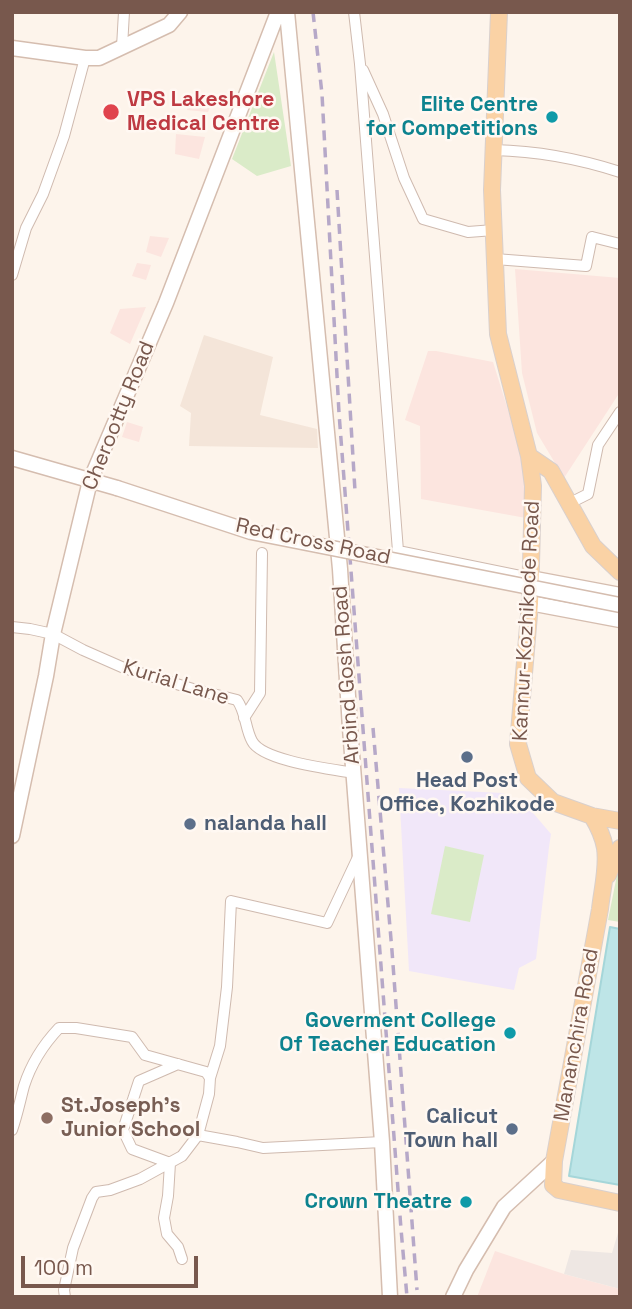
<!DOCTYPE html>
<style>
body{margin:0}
#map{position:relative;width:632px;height:1309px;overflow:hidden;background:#fdf4eb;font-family:"Space Grotesk",sans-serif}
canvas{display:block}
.frame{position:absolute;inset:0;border:14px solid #78584d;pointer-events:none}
.scale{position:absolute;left:21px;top:1256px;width:177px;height:32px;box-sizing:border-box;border:4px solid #78584d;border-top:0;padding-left:9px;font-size:21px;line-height:24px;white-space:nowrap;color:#78584d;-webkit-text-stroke:5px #fff8f2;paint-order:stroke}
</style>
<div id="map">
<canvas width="632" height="1309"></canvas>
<div class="frame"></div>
<div class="scale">100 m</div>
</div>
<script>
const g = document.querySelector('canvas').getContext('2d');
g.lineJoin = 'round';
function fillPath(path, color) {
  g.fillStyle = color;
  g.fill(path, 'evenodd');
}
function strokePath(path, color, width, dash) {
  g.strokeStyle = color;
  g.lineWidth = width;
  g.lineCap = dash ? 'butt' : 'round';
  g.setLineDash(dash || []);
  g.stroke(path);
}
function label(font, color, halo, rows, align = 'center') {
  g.font = font + ' "Space Grotesk",sans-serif';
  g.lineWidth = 5;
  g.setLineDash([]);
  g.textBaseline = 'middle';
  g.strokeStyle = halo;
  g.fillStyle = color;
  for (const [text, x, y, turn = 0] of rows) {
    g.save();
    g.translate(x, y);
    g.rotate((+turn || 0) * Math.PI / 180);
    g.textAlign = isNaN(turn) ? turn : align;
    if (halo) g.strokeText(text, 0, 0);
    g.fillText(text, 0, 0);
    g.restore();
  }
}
fillPath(new Path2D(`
 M204,335L273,357L260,415L317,429L318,448L189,446L191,413L180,406Z`), '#f4e5d9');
fillPath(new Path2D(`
 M189,95L214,98L208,112L187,110Z
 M176,134L205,137L199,159L175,154Z
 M150,236L169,238L161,257L146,252Z
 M137,263L151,265L146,280L132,276Z
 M515,269L620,278V392L564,478L537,433L522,373Z
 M146,307L130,344L110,333L120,309Z
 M428,351H436L493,362L523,458L526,518L421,499L420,426L405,420Z
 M127,422L143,427L139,442L122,437Z
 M495,1251L564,1274L620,1289V1297H477Z`), '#fce5df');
fillPath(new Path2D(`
 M620,1226V1289L564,1274L571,1250L612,1253Z`), '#eee7e3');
fillPath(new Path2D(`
 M399,788L503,793L528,807L551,834L549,847L536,959L519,968L514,990L409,971Z`), '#f1e7f9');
fillPath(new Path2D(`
 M274,52L291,166L257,176L232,159Z
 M445,846L484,855L470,922L431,914Z
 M620,860V922L608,920Z`), '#daebc8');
const water = new Path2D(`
 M610,927L620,929V1185L569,1176Z`);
fillPath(water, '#bee5e7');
strokePath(water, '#a5d6d9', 2);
const street = new Path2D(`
 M354,12L360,64L398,551L530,578
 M122,47L124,12
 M363,70L383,114L404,178L423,219L468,232L494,230
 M494,150C536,151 580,159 620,172
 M495,259L586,266L592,237L620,244
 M12,275L26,228L43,194L64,136L85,58
 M570,503L588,494L598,445L620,412
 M12,627L30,629L53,634L83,650L124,668L193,689L237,700C246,712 245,728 252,741C262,761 331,769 354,773
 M244,718L260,693L262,553
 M178,1064L139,1081L123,1130L132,1149L170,1163L168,1196L164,1218L167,1234L178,1247L182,1259
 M210,1078L220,1046L227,987L231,901L327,923L359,855
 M12,1130C17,1116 20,1101 24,1086C31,1064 43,1045 59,1028H76L132,1037L145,1055L206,1072L210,1078L209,1094L198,1135L182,1156L140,1179L110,1190L96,1192L92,1198L73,1248L64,1290L65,1297
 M198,1135L237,1142L263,1148L382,1142`);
const secondary = new Path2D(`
 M287,12L340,569L350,728L382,1142L390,1297
 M12,48L85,58H99L169,25L180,12
 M12,458L117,488
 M530,578L620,595
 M530,603L620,620
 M12,836L46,676L53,634L90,481L166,303L278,12
 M453,1297L466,1270L504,1207L554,1161`);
const primary = new Path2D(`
 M499,12L492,190L498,334L529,456L533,486L530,603L518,744L528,778L553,802L592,816L620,821
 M529,456L551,471L593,546L620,572
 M592,816C598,826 603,836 605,848C608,867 602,890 600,909L554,1161L553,1185L559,1190L620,1203
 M608,875L620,848`);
strokePath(street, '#cfbaaf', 12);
strokePath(secondary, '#d5bdaf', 17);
strokePath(primary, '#d9d0cd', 18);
strokePath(street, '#fff', 10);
strokePath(secondary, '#fff', 14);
strokePath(primary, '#fad2a5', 16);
strokePath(new Path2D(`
 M313,12L322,94L339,413L401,1229L407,1297
 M337,190L355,491
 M373,728L392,951L417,1290`), '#b6a8c8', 3.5, [10, 7]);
const secondaryBridge = new Path2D(`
 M117,488L251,532L620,605`);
strokePath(secondaryBridge, '#d5bdaf', 17, []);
strokePath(secondaryBridge, '#fff', 14);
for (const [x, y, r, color] of [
 [111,112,9,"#e0444e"],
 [552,117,7,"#0f9aa8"],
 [467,757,7,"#5c6f8a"],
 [190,824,7,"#5c6f8a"],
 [510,1033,7,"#0f9aa8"],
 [47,1118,7,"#8d6e63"],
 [512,1129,7,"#5c6f8a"],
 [466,1202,7,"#0f9aa8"]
]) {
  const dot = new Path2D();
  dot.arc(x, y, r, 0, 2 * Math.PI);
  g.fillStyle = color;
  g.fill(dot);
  strokePath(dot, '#fff8f2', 2.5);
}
label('bold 21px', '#be3a42', '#fff8f2', [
 ["VPS Lakeshore",127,100],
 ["Medical Centre",127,124]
], 'left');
label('bold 21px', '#0d838f', '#fff8f2', [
 ["Elite Centre",538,105],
 ["for Competitions",538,129],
 ["Goverment College",496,1021],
 ["Of Teacher Education",496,1045],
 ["Crown Theatre",452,1202]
], 'right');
label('21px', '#78584d', '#fff8f2', [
 ["Cherootty Road",119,416,-68],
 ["Red Cross Road",313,542,12],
 ["Kannur-Kozhikode Road",527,621,-87],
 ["Arbind Gosh Road",347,675,-94],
 ["Kurial Lane",176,683,17],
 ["Mananchira Road",577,1035,-80]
]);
label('bold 21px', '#4e5e75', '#fff8f2', [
 ["Head Post",467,781],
 ["Office, Kozhikode",467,805],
 ["nalanda hall",204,824,"left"],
 ["Calicut",498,1117,"right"],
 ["Town hall",498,1141,"right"]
]);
label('bold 21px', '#785e54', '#fff8f2', [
 ["St.Joseph's",61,1106],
 ["Junior School",61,1130]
], 'left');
</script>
